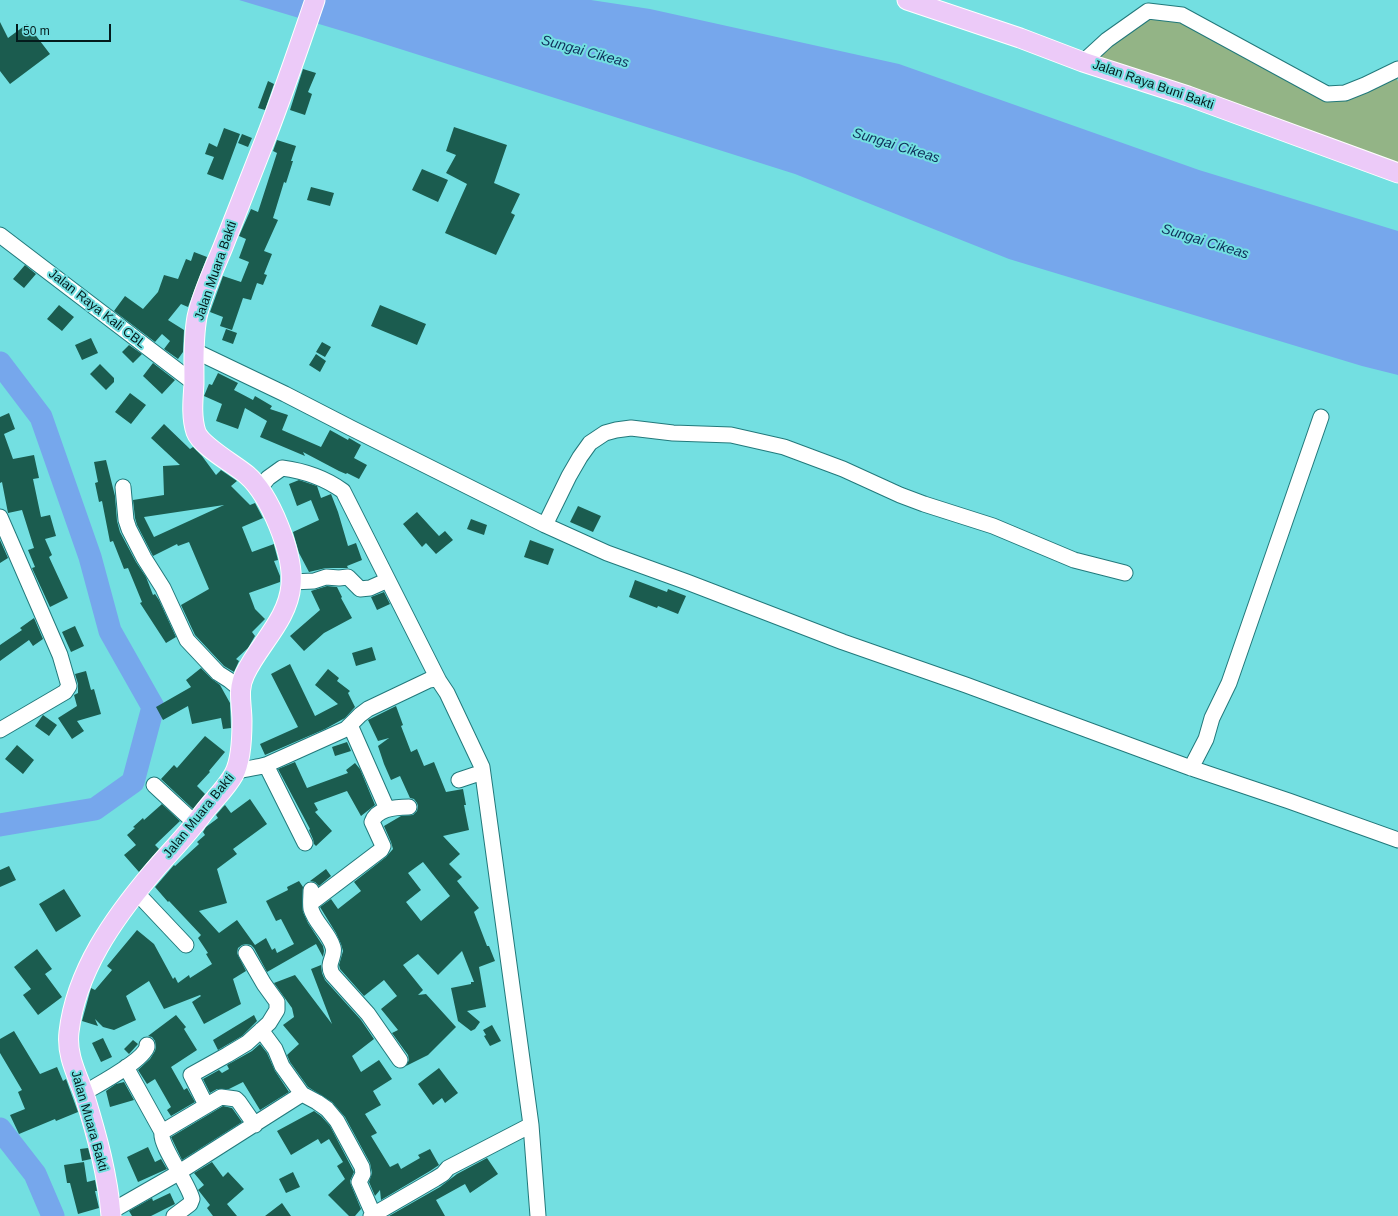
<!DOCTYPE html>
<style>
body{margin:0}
#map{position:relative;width:1398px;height:1216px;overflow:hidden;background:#73dfe1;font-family:Arial,sans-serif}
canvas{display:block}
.scale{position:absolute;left:16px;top:24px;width:95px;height:18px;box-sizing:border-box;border:2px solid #041b1c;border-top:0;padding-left:5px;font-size:12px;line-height:14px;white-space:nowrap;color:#041b1c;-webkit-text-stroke:3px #73dfe1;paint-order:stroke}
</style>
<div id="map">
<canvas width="1398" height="1216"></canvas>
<div class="scale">50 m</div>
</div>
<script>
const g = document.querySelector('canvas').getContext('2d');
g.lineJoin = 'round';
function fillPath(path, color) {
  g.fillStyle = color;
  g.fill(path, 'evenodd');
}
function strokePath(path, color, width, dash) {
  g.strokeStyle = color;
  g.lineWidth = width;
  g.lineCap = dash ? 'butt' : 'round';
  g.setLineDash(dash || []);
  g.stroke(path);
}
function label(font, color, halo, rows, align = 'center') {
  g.font = font + ' Arial,sans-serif';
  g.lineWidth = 4;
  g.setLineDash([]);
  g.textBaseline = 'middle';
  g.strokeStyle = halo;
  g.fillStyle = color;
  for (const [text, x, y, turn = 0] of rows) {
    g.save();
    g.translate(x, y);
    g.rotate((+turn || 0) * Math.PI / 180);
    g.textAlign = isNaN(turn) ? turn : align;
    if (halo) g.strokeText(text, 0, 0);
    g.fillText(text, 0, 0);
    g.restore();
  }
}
fillPath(new Path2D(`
 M1148,11L1182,15L1327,94L1395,71L1398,82V172L1083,62Z`), '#93b486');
fillPath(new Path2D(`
 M239,0H591L650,9L899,64L1199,170L1398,231V375L1362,366L1009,259L795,174L359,36Z`), '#76a7ec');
strokePath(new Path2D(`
 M0,363L41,417L90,557L110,631L153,707L133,782L95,809L0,825
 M0,1129L35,1174L53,1216`), '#76a7ec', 23);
fillPath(new Path2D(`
 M0,22L8,38L27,24L50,54L10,84L0,71Z
 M303,69L316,73L308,92L312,94L305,115L290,110Z
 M268,81L274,84L265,110L258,108Z
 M454,127L507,145L494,183L520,194L511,213L515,215L496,255L445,233L467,184L446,173L456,155L446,151Z
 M224,128L240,134L223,180L207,174L214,157L205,154L209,143L217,147Z
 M242,134L252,138L248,147L238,143Z
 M277,140L296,146L291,161H293L286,183L284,182L273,218L278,220L264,251L272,254L264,274L267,275L263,285L257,283L251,300L243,298L232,330L220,326L223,317L210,312L223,276L241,282L249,262L239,258L246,239L239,236L251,209L258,212L277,153L273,151Z
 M422,169L448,180L438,202L412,190Z
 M311,187L334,193L330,206L307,200Z
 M194,252L207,257L188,307L181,304L168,320L184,330L183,352L178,359L164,349L170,341L162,334L155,342L114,311L125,296L143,309L158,292L164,275L178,279L186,259L191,261Z
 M25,265L36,274L24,288L13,279Z
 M59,305L74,317L62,331L47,319Z
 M380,305L426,324L417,345L371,326Z
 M226,329L237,333L233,344L222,340Z
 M91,338L98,353L82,360L75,345Z
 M322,342L331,347L325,357L316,352Z
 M129,345L142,354L133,363L122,352Z
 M316,354L326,361L320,372L309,365Z
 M153,363L175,380L162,394L143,376Z
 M100,364L114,378V382L106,390L90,374Z
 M218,373L238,383L234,390L253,400L255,396L272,406L270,409L288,415L282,430L321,447L330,430L348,440L349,438L361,445L354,458L367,465L359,479L347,473L346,474L339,471L303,452L305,456L260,437L267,421L245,408L238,429L216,421L222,404L204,396L209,384L212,385Z
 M130,393L146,405L131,424L115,412Z
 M9,413L15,429L4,434L13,459L34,455L39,478L33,479L41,517L50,515L56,536L45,539L52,555L49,557L68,598L50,607L32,568L35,567L28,550L34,548L22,510L8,513L2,482L0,483V417Z
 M164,424L190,449L193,447L202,456L216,475L221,470L237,481L231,486L250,505L255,503L263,518L242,527L252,552L274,544V545L278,560L274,561L280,576V582L249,593L255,609L265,619L252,632L255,636L248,648L236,659L239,661L234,672L224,666L195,635L181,605L209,589L189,542L178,546L177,544L153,556L137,525L135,518L133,500L164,495L163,466L180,465L151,438ZM224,505L154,537L144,517Z
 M106,460L115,496L117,521L120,532L136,562L146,577L153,595L155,594L159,600L176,637L166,643L140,603L142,602L128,568L124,569L113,541L110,542L102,501L99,502L95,483L98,482L94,462Z
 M299,480L317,486L321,498L331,494L338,512L348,546L356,543L362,560L347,566L348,568H326L309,572L299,553L293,532L319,520L311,500L297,506L289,484Z
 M578,506L601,516L593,532L570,522Z
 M417,512L439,536L445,531L453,540L436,554L426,543L422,547L403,524Z
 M471,519L487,525L484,535L467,529Z
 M0,540L8,558L0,563Z
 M530,540L554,549L548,565L524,557Z
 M635,580L667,592L668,589L686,596L678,614L658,606L657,608L629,597Z
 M327,586L337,587L342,597L341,598L352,618L324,633L304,651L290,636L320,610L311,591Z
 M384,592L390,604L377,610L371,597Z
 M34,618L43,639L33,646L29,640L0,661V645L22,630L20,628Z
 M75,626L84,646L71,652L62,632Z
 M372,647L376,660L356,666L352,653Z
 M290,664L315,716L338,704L315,685L328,669L339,678L337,681L350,691L348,693L355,707L345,718L325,729L265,755L260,744L298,727L271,674Z
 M201,668L212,679L220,685L230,703L231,728L223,729L221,718L192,724L188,706L163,720L156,707L191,687L186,680Z
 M86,671L91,690L94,689L101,714L77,721L84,731L72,739L58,718L77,706L74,695L78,693V684L75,674Z
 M396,706L403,725L401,726L411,752L417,749L424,766L434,762L446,792L463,789L466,805H464L469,830L443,836L460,854L449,864L462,877L457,881L479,908L474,912L487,946H489L495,961L479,967L486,1007L467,1011L480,1022L475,1029L471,1031L458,1021L451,988L471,984V982H474L462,951L438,975L418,954L403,965L423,990L418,995L426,994L456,1027L428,1055L406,1066L409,1060L408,1055L392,1033L398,1030L381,1009L397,996L384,980L364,996L340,969L339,965L343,951L341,944L336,933L320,907L331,899L338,909L361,891L354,882L386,857L393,849L391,842L384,826L401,816L413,815L417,811L418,806L417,803L414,799L410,798L400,776L391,780L384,764L378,746L389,738L378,741L368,720ZM423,862L450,896L421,921L406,902L421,890L408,873Z
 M43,715L57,725L49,736L35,726Z
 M205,736L225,752L209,771L210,772L197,786L205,794L193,809L161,779L174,765L177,768Z
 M347,742L351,751L335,756L332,747Z
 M17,745L34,760L23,774L5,759Z
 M295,762L307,788L348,773L346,770L355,763L360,769L375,805L361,816L347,791L314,803L318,810L315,812L332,831L316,846L314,844L313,839L309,830L310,829L278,769Z
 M250,799L267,824L233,849L237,854L217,869L227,903L199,911L219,933L237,920L255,945L266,938L272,950L275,948L277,953L294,944L281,919L276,921L266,901L288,890L287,887L299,881L303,887L302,902L303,912L308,923L323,946L324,951L323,957L316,944L267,972L254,948L251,945L246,944L242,945L238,948L237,953L246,971L233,979L241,1004L204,1024L192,1002L201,996L200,995L164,1009L149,981L126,996L136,1020L114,1030L103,1027L95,1019L98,1026L82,1021L91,988L95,990L112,970L107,966L137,930L154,944L173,979L175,977L178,983L189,975L190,978L212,964L206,954L208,953L198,938L201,935L169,901L168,902L155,887L174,865L175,866L199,844L197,842L205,835L203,832L206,827L218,818L216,815L223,807L225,805L231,813Z
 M162,804L180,821L155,845L159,849L139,872L124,855L136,845L127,835L135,828L133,827L143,818L144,820Z
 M9,866L16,880L0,887V870Z
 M326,869L331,876L319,886L315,882L310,881Z
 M64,889L81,916L56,932L39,904Z
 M37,949L52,969L45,974L62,997L38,1015L23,995L31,989L14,967Z
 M321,965L322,973L325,980L361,1020L374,1039L352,1056L361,1072L379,1060L392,1079L373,1091L381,1105L365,1114L377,1133L371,1136L390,1167L398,1163L401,1169L420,1158L418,1155L430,1149L439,1165L430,1171L381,1200L380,1190L375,1196L369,1182L372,1173L370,1163L345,1117L332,1102L308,1087L290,1062L287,1055L299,1044L283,1025L294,1017L292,1008L274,983L295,975L332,1024L311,969Z
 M176,1015L186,1027L184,1029L197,1050L171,1067L184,1090L187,1088L195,1102L171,1116L167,1110L171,1107L155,1079L147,1084L138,1070L150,1059L155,1051L156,1047L155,1041L152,1037L148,1036Z
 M254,1015L257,1021L242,1036L218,1050L213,1040Z
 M492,1025L501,1041L490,1046L484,1036L486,1035L483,1030Z
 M14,1031L40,1074L57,1067L63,1081L66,1079L78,1112L56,1121L55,1119L19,1134L10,1115L25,1109L18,1092L22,1090L0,1053V1039Z
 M103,1038L112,1057L101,1062L92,1043Z
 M133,1040L138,1044L129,1054L124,1049Z
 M260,1044L267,1053L275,1071L289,1092L260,1110L243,1082L229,1089H217L210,1093L203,1079L219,1070L222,1073L229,1069L227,1065L252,1051Z
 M439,1068L458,1093L445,1103L442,1098L433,1105L418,1084Z
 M124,1082L134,1100L110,1107L106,1091L116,1084Z
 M223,1106L232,1108L242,1122L182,1160L171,1137Z
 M314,1111L321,1116L330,1126L353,1170L354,1172L350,1181L351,1185L361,1209L355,1216H349L328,1195L345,1179L337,1166L343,1162L329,1139L321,1144L318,1139L291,1155L277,1131Z
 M148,1147L155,1162L161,1159L167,1169L138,1182L127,1157Z
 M88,1148L91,1159L82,1161L80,1149Z
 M487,1158L498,1174L470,1193L465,1184L436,1200L445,1216H389L440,1187L457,1174Z
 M84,1162L87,1182L95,1180L97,1191H95L99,1208L78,1214L70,1183H67L64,1165Z
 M212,1162L223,1177L228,1172L244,1189L227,1204L237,1216H213L207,1208L210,1205L199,1191L198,1190L204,1185L194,1173Z
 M293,1172L300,1187L286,1193L279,1179Z
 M170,1193L175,1204L151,1216H132L129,1211L152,1198L153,1201Z
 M282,1203L291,1216H265Z`), '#1b5c4f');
const minor = new Path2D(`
 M1083,62L1107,40L1148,11L1182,15L1327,94L1345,93L1365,85L1398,69
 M0,235L194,383
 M193,350L285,394L351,428L545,525L607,553L687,582L843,642L966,685L1191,768L1289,801L1398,840
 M123,487L126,520L129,529L144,558L163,588L187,640L218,673L229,680L240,689
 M260,488L268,478L282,468C305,471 325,478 343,491L439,681L447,693L482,767L531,1125L538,1216
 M0,517L60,655L69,686L65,692L0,730
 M545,525L569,476L580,457L590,443L605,433L616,430L631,428L673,433L731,435L784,447L843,469L900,495L924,504L993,526L1074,560L1125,573
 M292,582L314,581L326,577L339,578L348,577L360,589L370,588L388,580
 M350,725L387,809
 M266,765L305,843
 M1191,768L1206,739L1212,718L1229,683L1321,417
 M236,772C246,768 256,768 266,765L346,729L360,715L368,709L429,680L435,679L439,681
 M459,780L480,773L482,771
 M154,785L196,824
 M311,890C311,896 310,904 311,909C315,923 329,933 333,947C336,957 326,962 332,974L368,1014L400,1060
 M136,892L186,945
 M311,903L381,850L383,846L372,822C377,808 396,807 409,807
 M261,1030L275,1049L282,1066L302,1094L317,1102L327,1109L337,1121L362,1167L363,1174L359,1182L374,1216
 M126,1067L162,1132
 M84,1093C97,1085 143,1061 147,1047V1045
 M206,1105L191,1075L227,1055L247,1043L269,1023L277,1010V1002L264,984L246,953
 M110,1212L173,1176L302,1094
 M174,1216L190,1204L192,1199C188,1182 159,1145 162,1132L221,1097L236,1099L239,1102L255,1125
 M371,1216L435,1179L443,1174L448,1168L531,1125`);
const major = new Path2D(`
 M907,0L1020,38L1083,62L1188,96L1398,173
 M111,1216C108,1176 97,1136 85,1097C78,1076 66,1056 69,1032C76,971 114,918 152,873C168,854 186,836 201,816C211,802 226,789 234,774C241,761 242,736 242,721C242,704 237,690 245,674C259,644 288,620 291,585C294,554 270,495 247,475C234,464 201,446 196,432C191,417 193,399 194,384C194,362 193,339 197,317C202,294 214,269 223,247C237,212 251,176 265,140C283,94 299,47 315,0`);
strokePath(minor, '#22797b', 17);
strokePath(major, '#fff', 21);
strokePath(minor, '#fff', 15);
strokePath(major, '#eccaf8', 19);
label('13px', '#041b1c', '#73dfe1', [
 ["Jalan Raya Buni Bakti",1153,85,19],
 ["Jalan Muara Bakti",216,271,-71],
 ["Jalan Raya Kali CBL",97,309,38],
 ["Jalan Muara Bakti",199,816,-51],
 ["Jalan Muara Bakti",89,1121,74]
]);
label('italic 14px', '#0f2f5a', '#73dfe1', [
 ["Sungai Cikeas",585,52,15],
 ["Sungai Cikeas",896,146,17],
 ["Sungai Cikeas",1205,242,17]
]);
</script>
